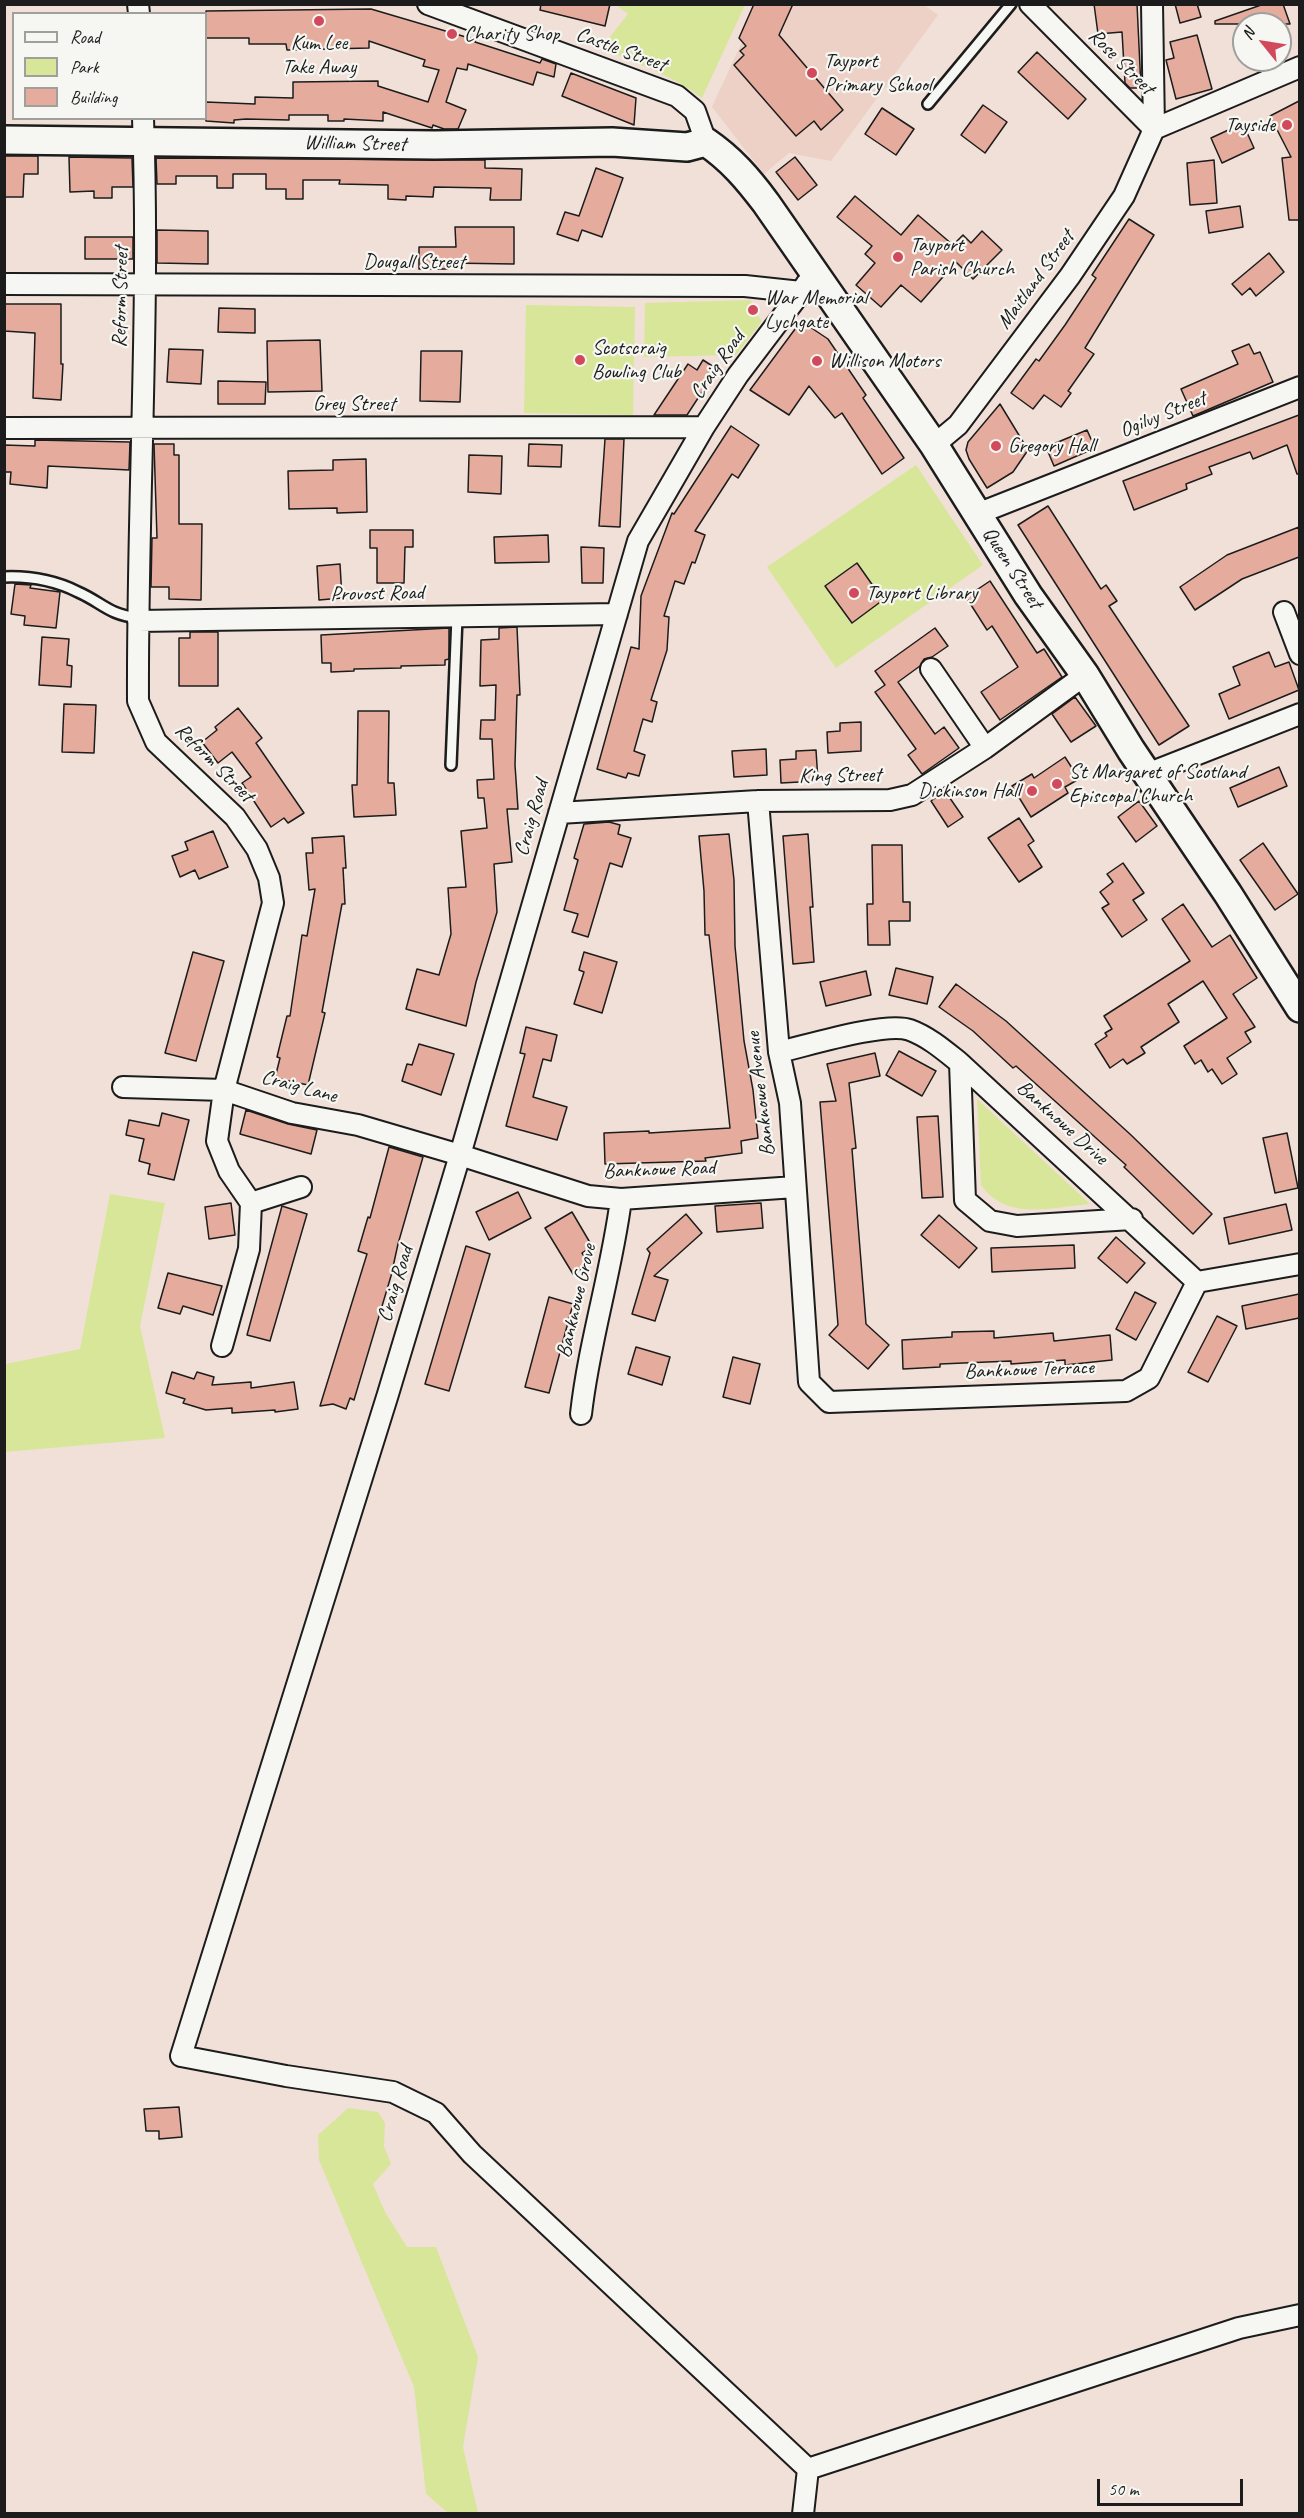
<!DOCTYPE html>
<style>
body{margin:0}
#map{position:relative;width:1304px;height:2518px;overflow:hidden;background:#f1e0d8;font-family:Caveat,sans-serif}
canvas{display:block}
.frame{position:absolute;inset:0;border:6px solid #1c1c1c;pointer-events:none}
.legend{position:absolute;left:12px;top:12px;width:195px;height:108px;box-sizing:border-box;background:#f6f6f2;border:2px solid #9f9f9c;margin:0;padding:8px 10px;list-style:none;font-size:18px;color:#1c1c1c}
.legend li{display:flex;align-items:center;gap:12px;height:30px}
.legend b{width:30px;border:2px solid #9f9f9c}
.north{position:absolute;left:1232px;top:12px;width:60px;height:60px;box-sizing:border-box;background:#f6f6f2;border:2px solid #9f9f9c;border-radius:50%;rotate:300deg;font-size:16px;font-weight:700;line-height:24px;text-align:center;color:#1c1c1c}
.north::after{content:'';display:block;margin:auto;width:21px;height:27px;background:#d1495b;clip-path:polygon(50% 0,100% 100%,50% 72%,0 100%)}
.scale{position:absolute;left:1097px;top:2479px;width:146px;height:27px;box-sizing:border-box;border:3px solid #1c1c1c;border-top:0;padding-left:8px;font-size:18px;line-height:21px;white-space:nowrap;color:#1c1c1c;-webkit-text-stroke:4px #f6f6f2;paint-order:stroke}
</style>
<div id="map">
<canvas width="1304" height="2518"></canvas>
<div class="frame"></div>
<ul class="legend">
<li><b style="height:8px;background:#f6f6f2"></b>Road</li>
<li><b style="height:16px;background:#d8e699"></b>Park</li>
<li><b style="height:16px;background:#e5ac9d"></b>Building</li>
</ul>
<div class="north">N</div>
<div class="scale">50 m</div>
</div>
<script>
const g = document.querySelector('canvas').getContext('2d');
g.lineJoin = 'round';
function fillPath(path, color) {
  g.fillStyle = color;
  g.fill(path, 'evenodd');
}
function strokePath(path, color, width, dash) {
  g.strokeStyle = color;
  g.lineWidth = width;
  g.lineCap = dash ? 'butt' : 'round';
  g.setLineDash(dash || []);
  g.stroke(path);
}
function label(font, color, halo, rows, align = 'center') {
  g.font = font + ' Caveat,sans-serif';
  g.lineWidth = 4.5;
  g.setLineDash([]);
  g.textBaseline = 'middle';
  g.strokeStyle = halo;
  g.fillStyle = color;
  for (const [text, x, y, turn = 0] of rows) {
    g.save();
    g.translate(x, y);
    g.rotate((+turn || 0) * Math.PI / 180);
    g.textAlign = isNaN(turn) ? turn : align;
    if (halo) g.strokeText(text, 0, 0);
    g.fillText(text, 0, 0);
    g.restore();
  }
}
fillPath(new Path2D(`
 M759,5H924L938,15L831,161L789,153L764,174L712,107Z`), '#edd0c6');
fillPath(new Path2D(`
 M616,5H745L702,98C672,75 636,63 601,48L628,14Z
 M751,300L753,310L762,321L736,355L644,357L645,303Z
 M526,305L635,307L633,415L524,413Z
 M916,465L983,565L836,668L767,567Z
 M977,1099L1090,1204C1052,1207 1007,1222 981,1185Z
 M110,1194L165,1203L140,1326L165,1438L5,1452V1364L80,1349Z
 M348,2108L378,2112L385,2123L384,2146L391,2164L373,2184L385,2212L407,2247H436L478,2357L463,2447L478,2513H448L426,2494L414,2387L319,2160L318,2135Z`), '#d8e699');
const building = new Path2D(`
 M541,4H610L605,26L540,10Z
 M754,4H793L779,35L843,110L821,130L814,121L796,136L734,65L744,55L740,51L746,46L739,38Z
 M1094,4H1137L1141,88H1130L1125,83L1122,32L1098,34Z
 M1175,4H1197L1201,17L1180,23Z
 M1264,4H1283L1290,24H1215V21Z
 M371,9L476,40L475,42L540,63L542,59L556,64L554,77L537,72L533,85L468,64L467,70L457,68L446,102L466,110L458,129H444L433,125L432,128L383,112V121L344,119V121H328V115H289V120L246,119L234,120V123L206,121V102L255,104V97L293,98V82L378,81V86L428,102L439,70L423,66L425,60L369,41V48L287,50L286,44H249V38H206V11Z
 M1197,35L1212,89L1176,99L1166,60L1174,58L1170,42Z
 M1037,52L1086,99L1068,119L1018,72Z
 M571,73L636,98L634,125L562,96Z
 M1299,101V220H1289L1282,158L1291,157L1270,116Z
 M983,105L1007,122L985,153L961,135Z
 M882,108L914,129L896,155L865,134Z
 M1237,126H1244L1254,148L1222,163L1211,138Z
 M5,156H38V174H24L23,197H4Z
 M69,157L132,158L133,187H112V198H94V191L70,192Z
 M795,157L817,185L798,200L776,172Z
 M156,158L485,160V168L522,169L521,200H490L491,188L434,187L433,197L406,196V200L388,199V185L339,184L340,180H303V199H286V189H266V174H233V188H217V176H176V184H157Z
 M1214,160L1217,203L1190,205L1187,163Z
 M596,168L623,178L602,237L582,230L578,241L557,234L565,212L579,216Z
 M855,196L901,235L918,215L953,245L963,235L971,243L982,231L1002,250L973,279L956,262L921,302L901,285L881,307L856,285L875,263L865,254L872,246L837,217Z
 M1240,206L1243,227L1209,233L1206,211Z
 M1129,219L1154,235L1085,348L1094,354L1068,391L1071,393L1061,407L1044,395L1033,409L1011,393L1036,359L1039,361L1065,325L1096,278L1092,275Z
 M455,227H514V264L448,263V269H419V247H456Z
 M157,230L208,231V264L157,263Z
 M85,237H133V259H85Z
 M1269,253L1284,272L1256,296L1250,288L1242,295L1232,284Z
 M4,304H61V364H63L61,400L33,398L35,333L4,331Z
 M219,308L255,309V333L218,332Z
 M801,321L828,339L866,395L863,398L904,458L882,474L842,413L835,418L809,386L789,415L750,390Z
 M320,340L322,391L268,392L267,341Z
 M1249,344L1254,354L1260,352L1273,382L1193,416L1181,389L1238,364L1232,351Z
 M169,349L203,350L201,384L167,382Z
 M421,351H462L460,402L420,401Z
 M703,360L717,369L687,415H654L688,364L697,370Z
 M218,381L266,382L265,404H218Z
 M1000,404L1028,450L1013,472L987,488L969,459L966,450L968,442Z
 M1299,415V474H1297L1287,445L1253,459L1250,452L1209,467L1212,474L1186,484L1187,489L1134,510L1123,481Z
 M731,426L759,445L738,478L732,474L695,531L705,535L695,563L692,562L684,584L675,581L664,616L669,617L667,650L651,700L657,702L652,722L643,719L634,751L645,755L639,776L628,773L626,778L597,769L631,647L639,649L641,596L672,513L674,514Z
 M1087,430L1095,448L1054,466L1046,447Z
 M605,439H624L620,527L599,526Z
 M35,440L130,442L129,470L48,466L47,488L10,484L11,472H4V445L35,446Z
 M154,444H174V455H179V524H202L201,600L169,599V587H151L152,538H157Z
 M529,444L562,445L561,467L528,466Z
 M469,455L502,456L501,494L468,492Z
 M366,459L367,512L337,513V508L289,509L288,471L333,470V460Z
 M1048,506L1101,589L1106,585L1117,601L1109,606L1189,726L1159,745L1018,525Z
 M1299,527V557L1242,579L1195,610L1180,587L1227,555Z
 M370,530H413V547H405L404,583H377V548H370Z
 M548,535L549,562L495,563L494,537Z
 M581,547L604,548L603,583H582Z
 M857,563L883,600L852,623L825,586Z
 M340,564L342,598L319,600L317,566Z
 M990,581L1037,653L1044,649L1062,677L1000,720L981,692L1018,667L992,626L987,630L966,597Z
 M15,584L31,585L30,588L60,592L56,628L24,625L25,616L11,614Z
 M517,627L520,695H517L515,765L518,809H507L512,862L494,864L497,912L476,982L466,1026L406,1009L417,969L439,975L451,934L448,888L466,887L461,831L487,828L484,798H478L477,780L494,779L492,739H480L481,720H495L496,685L480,686L481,640L499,639V628Z
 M449,628V659L445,660V665L401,666V668L354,669V671L331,672V663H322L321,635Z
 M935,628L948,646L932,657L924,659L920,666L898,682L935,734L944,727L959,748L922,774L908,755L916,749L875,692L885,685L875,671Z
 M190,632H218V686H179V638H190Z
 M42,637L69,639L67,665L72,666L71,687L39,685Z
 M1269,652L1275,667L1289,662L1299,690L1229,719L1219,694L1240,685L1233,667Z
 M1075,697L1096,726L1071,742L1052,714Z
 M64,704L96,705L94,753L62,752Z
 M238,708L262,738L256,743L304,813L288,823L284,818L271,827L242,783L251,777L232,752L218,763L202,742L217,730L215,727Z
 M358,711H389L388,783H394L396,815L354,817L352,785H357Z
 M861,722V751L828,753L827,732L840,731V723Z
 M766,749L767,775L734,777L732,751Z
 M816,750L818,781L781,783L780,760L796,759V751Z
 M1065,757L1079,779L1065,787L1068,793L1031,817L1012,786L1032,774L1034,778Z
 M1279,767L1287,786L1238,807L1230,788Z
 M945,791L963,817L948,827L931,801Z
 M1139,801L1157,826L1136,842L1118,817Z
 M1019,818L1034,841L1028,845L1042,867L1019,882L988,838Z
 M609,822L620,825L618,834L631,838L622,867L610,863L588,937L572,932L578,914L564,910L578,860L574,858L584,824Z
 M213,831L228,867L199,879L195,870L180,877L172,856L188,850L185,842Z
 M729,834L734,880L735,946L744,1041L753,1090L758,1138L741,1141L742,1153L705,1158L706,1161L605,1164L604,1133L649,1131V1133L730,1128L709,935H705L704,891L699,836Z
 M808,834L813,907H810L814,962L793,964L783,836Z
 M344,836L346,868H343L345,904H342L322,1012L325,1013L308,1085L275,1078L280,1058L277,1057L287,1016H290L302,935L307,936L315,889L309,890L306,853H313L312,838Z
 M1263,843L1298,894L1275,910L1240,860Z
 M872,845H902L903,902H910V921H889L890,945H868L867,904H873Z
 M1123,863L1144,893L1133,900L1147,920L1122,937L1102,908L1109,904L1100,892L1113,882L1107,874Z
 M1183,904L1212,947L1230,935L1257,978L1233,994L1255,1027L1245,1032L1251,1042L1227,1058L1237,1074L1222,1084L1212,1069L1208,1072L1201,1060L1195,1064L1184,1046L1227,1018L1203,981L1168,1004L1179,1022L1141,1047L1145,1053L1127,1064L1123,1059L1110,1068L1095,1044L1107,1036L1105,1033L1112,1029L1104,1016L1190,961L1162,919Z
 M193,952L224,961L196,1061L165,1053Z
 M584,952L617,962L602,1013L574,1004L584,972L579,970Z
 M896,968L933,977L927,1004L889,995Z
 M866,971L871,995L826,1006L820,982Z
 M956,984L1006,1021L1131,1135L1212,1214L1193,1234L1124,1167L1126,1165L1016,1066L1013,1068L973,1031L939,1007Z
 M526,1027L557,1035L551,1061L543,1059L533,1097L567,1107L557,1140L506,1126L525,1054L520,1053Z
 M419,1044L454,1054L441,1095L402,1081L407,1064L412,1065Z
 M899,1051L936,1071L922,1096L886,1075Z
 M875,1053L880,1076L849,1083L856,1148L852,1149L866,1324L889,1345L868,1369L829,1335L838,1325L820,1102L836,1101L827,1064Z
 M246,1110L288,1124L317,1130L311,1154L240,1134Z
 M162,1113L189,1120L174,1180L148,1174L150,1164L139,1161L144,1139L126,1135L129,1120L159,1126Z
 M938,1116L943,1197L922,1198L917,1117Z
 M1287,1133L1298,1188L1275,1193L1263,1138Z
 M389,1147L423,1157L398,1244L391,1276L354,1400L350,1398L346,1409L333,1404L320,1406L367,1254L358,1251L368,1217L370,1218Z
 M518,1192L531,1218L489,1240L476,1212Z
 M231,1203L235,1235L209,1239L205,1207Z
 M761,1203L763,1228L717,1232L715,1206Z
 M1286,1204L1292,1230L1229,1244L1224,1218Z
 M282,1206L307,1214L270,1341L247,1335Z
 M572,1212L592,1246L582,1253L589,1264L573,1274L545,1228Z
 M686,1214L702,1233L654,1276L668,1280L655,1321L632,1314L650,1253L647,1249Z
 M939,1215L977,1248L959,1268L921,1235Z
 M1116,1237L1145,1263L1127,1283L1098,1258Z
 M1074,1245L1075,1268L992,1272L991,1248Z
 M466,1246L490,1254L449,1391L425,1384Z
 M168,1273L222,1286L213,1315L183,1306L180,1314L158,1308Z
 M1135,1292L1156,1303L1136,1340L1116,1329Z
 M1299,1294V1318L1246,1329L1242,1306Z
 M549,1297L573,1304L549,1393L525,1387Z
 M1217,1316L1237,1326L1208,1382L1188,1372Z
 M994,1331V1338L1053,1333L1054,1341L1110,1335L1112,1360L1065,1365V1360L1011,1364V1361L940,1364V1367L903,1369L902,1340L952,1337V1332Z
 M636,1347L670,1357L662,1385L628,1374Z
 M733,1357L760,1364L750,1404L723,1397Z
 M172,1372L194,1379L197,1372L214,1377L212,1385L251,1382V1388L294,1382L298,1409L275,1412V1410L232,1413V1408L206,1410L183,1403L185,1399L166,1393Z
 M179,2107L182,2137L159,2139V2131H146L144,2109Z`);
fillPath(building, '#e5ac9d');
strokePath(building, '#1c1c1c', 1.5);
const lane = new Path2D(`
 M928,104L1011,4
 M4,577C29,576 56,581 78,592C103,603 107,614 138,618
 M451,765L457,617`);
const street = new Path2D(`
 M138,4L139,14
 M428,4L677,96L695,111L706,142
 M1030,4L1154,129
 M143,118C150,313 137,507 138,701L156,742L235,817L257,849L269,878L273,903L224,1090L217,1141L229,1171L251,1203L249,1249L222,1346
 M1154,129L1300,67
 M4,284L745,286L801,292L807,283
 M801,292L738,375L704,427L638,541L460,1155L388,1394L181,2056L286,2076L393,2092L436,2113L472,2154L808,2469
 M4,428L704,427
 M934,445L958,425L1070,276L1124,196L1154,129L1152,4
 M977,514L1300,387
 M1284,612L1300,654
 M138,621L617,614
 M931,669L985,748
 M1147,774L1300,714
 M758,801L779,1052L790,1103L809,1382L829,1402L1126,1391L1149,1378L1197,1282
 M559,813L758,801L890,800L912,795L985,748L1085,675
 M779,1052C806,1046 886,1021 910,1030C929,1037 945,1051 960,1063L1197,1282L1300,1264
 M960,1063L965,1200L990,1221L1017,1226L1132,1219
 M123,1087L224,1090L292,1113L358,1125L460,1155L588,1196L621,1199L795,1187
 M251,1203L301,1187
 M581,1414C589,1341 612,1271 621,1199
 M803,2514L808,2469L1239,2328L1300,2315`);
const secondary = new Path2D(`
 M4,140L435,145L612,142L687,147L706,142C731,159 748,179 766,203L934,445L1028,595L1085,675L1131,750L1228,894L1300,1008`);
strokePath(lane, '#1c1c1c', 14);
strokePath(street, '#1c1c1c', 24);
strokePath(secondary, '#1c1c1c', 32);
strokePath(lane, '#f6f6f2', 9);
strokePath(street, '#f6f6f2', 20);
strokePath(secondary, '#f6f6f2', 27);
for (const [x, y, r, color] of [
 [319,21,6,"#d1495b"],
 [452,34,6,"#d1495b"],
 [812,73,6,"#d1495b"],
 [1287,125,6,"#d1495b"],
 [898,257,6,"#d1495b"],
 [753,310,6,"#d1495b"],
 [580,360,6,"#d1495b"],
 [817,361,6,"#d1495b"],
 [996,446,6,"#d1495b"],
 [854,593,6,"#d1495b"],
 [1057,784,6,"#d1495b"],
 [1032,791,6,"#d1495b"]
]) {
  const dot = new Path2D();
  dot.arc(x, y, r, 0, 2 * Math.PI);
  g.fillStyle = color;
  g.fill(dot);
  strokePath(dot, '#f6f6f2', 2);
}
label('21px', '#1c1c1c', '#f6f6f2', [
 ["Charity Shop",464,34],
 ["Kum Lee",319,43,"center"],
 ["Take Away",319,67,"center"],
 ["Tayport",824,61],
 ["Primary School",824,85],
 ["Tayside",1275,125,"right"],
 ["Tayport",910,245],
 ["Parish Church",910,269],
 ["War Memorial",765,298],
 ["Lychgate",765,322],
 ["Scotscraig",592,348],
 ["Bowling Club",592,372],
 ["Willison Motors",829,361],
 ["Gregory Hall",1008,446],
 ["Tayport Library",866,593],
 ["St Margaret of Scotland",1069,772],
 ["Episcopal Church",1069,796],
 ["Dickinson Hall",1020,791,"right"]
], 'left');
label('21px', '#1c1c1c', '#f6f6f2', [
 ["Castle Street",621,50,20],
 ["Rose Street",1121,62,45],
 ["William Street",355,144,1],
 ["Dougall Street",414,262],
 ["Maitland Street",1036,280,-54],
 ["Reform Street",121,297,-89],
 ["Craig Road",718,365,-55],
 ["Grey Street",354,404],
 ["Ogilvy Street",1163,415,-22],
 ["Queen Street",1012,568,57],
 ["Provost Road",377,594,-1],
 ["Reform Street",214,763,45],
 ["King Street",840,776,-1],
 ["Craig Road",532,818,-74],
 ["Craig Lane",299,1087,15],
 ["Banknowe Avenue",761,1094,-97],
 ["Banknowe Drive",1062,1123,42],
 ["Banknowe Road",659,1170,-2],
 ["Craig Road",396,1284,-73],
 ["Banknowe Grove",577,1301,-77],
 ["Banknowe Terrace",1029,1370,-2]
]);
</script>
